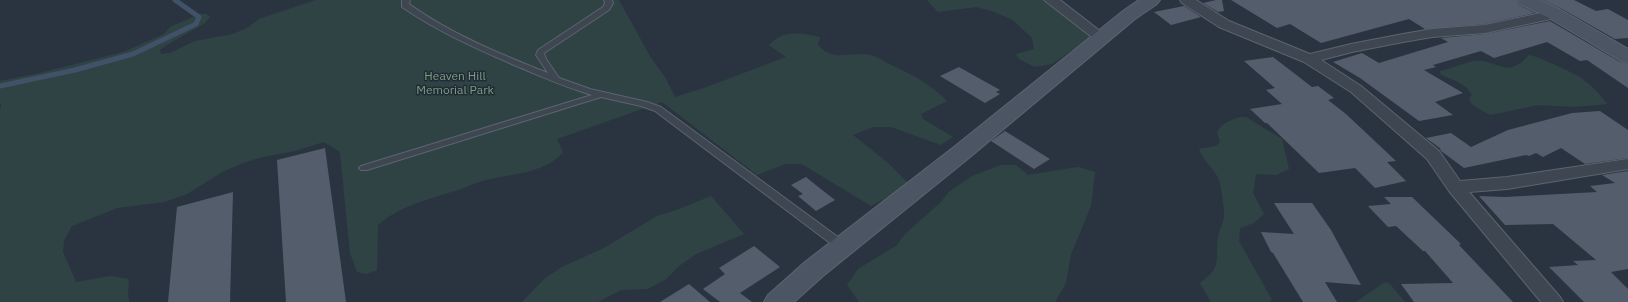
<!DOCTYPE html>
<style>
body{margin:0}
canvas{display:block;background:#2a3440}
</style>
<canvas width="1628" height="302"></canvas>
<script>
const g = document.querySelector('canvas').getContext('2d');
g.lineJoin = 'round';
function fillPath(path, color) {
  g.fillStyle = color;
  g.fill(path, 'evenodd');
}
function strokePath(path, color, width, dash) {
  g.strokeStyle = color;
  g.lineWidth = width;
  g.lineCap = dash ? 'butt' : 'round';
  g.setLineDash(dash || []);
  g.stroke(path);
}
function label(font, color, halo, rows, align = 'center') {
  g.font = font + ' "IBM Plex Sans",sans-serif';
  g.lineWidth = 3;
  g.setLineDash([]);
  g.textBaseline = 'middle';
  g.strokeStyle = halo;
  g.fillStyle = color;
  for (const [text, x, y, turn = 0] of rows) {
    g.save();
    g.translate(x, y);
    g.rotate((+turn || 0) * Math.PI / 180);
    g.textAlign = isNaN(turn) ? turn : align;
    if (halo) g.strokeText(text, 0, 0);
    g.fillText(text, 0, 0);
    g.restore();
  }
}
fillPath(new Path2D(`
 M316,0H619L651,58L665,77L675,97L704,88L786,57L769,45C784,29 801,33 820,37L818,45C834,63 851,51 870,55C876,56 882,60 887,63C909,73 930,83 947,101L921,114L923,119L953,137L941,145L891,127H873L853,135L888,163L910,185L871,206L802,164H785L757,175L662,102L557,139L563,152C547,172 514,174 490,179C480,181 471,185 461,189C434,198 400,205 378,225L377,270L366,274L357,272L350,253L340,152L324,142L295,151L262,157L243,163L224,171L187,194L164,202L117,208L72,226L64,240L63,252L76,282L111,276L129,279L128,293L129,302H0V111L1,104L0,103V81L40,73L123,52L164,34L170,27L200,14H207L210,17L205,23L165,46L160,50L161,54L170,53L195,41L233,34L249,27L259,19Z
 M927,0H1042L1084,29L1103,30L1096,40L1071,51L1052,64L1035,67L1019,59L1016,54L1034,49L1032,38L1013,20L992,11L976,7L938,12Z
 M1529,55C1538,57 1546,61 1555,65C1580,76 1591,82 1607,104L1574,107L1538,105L1490,115L1476,107L1471,103L1469,98L1472,95C1466,83 1453,80 1441,75L1440,71C1451,69 1463,63 1474,61C1497,58 1506,81 1529,55Z
 M1240,117H1246L1282,139L1289,169L1276,175L1256,174L1253,193L1264,214L1254,223L1240,228L1239,241L1272,300L1269,302H1211L1200,283C1223,267 1215,259 1218,237C1219,230 1223,224 1224,217C1225,209 1221,188 1219,180C1215,169 1203,161 1199,149L1216,146L1220,142L1217,132C1222,123 1231,120 1240,117Z
 M1001,165H1016L1028,175L1078,167L1095,172L1091,206L1071,254L1066,283L1055,302H859L847,285L858,269L896,246L906,233L940,203L949,192L972,176Z
 M711,196L744,234L696,254L679,266L666,279L648,289L621,290L598,302H522L544,279L562,267L604,248L657,216L677,210Z
 M1385,282L1390,284L1405,302H1356Z`), '#2f4344');
strokePath(new Path2D(`
 M0,86L75,70L133,54L196,24L199,17L175,0`), '#415268', 5);
fillPath(new Path2D(`
 M1216,0H1222L1224,11L1218,12L1203,3Z
 M1231,0H1516L1519,5L1535,13L1485,24L1425,29L1409,19L1321,43L1290,24L1277,28Z
 M1543,0H1574L1596,11L1608,9L1628,20V38L1615,39L1562,9Z
 M1184,6L1201,17L1171,25L1154,12Z
 M1550,21L1620,62L1628,64V88L1587,60L1580,61L1547,42L1494,58L1481,51L1433,65L1436,67L1424,70L1463,93L1435,102L1453,115L1419,121L1360,78L1333,62L1362,53L1379,63L1448,42L1441,38L1485,34Z
 M1273,57L1312,87L1318,86L1334,98L1328,100L1346,114L1396,161L1387,162L1406,181L1375,188L1355,168L1319,173L1267,123H1265L1250,109L1282,104L1266,90L1275,88L1244,61Z
 M959,67L1000,90L996,92L1000,94L985,103L940,76Z
 M1600,111L1628,130V158L1585,164L1561,148L1543,157L1536,153L1529,156L1526,155L1464,168L1441,151L1440,149H1441L1426,138L1451,133L1471,147L1508,130L1572,113Z
 M1005,131L1050,159L1034,169L991,141Z
 M325,148L346,302H286L277,160Z
 M1628,171V269L1611,272L1628,289V302H1584L1549,267L1578,265L1573,261L1596,260L1553,224L1505,225L1479,196L1505,197L1597,192L1590,186L1615,183L1602,175Z
 M806,177L817,186L835,200L816,211L798,196L803,194L791,185Z
 M233,192L230,302H168L177,207Z
 M1384,197H1412L1461,244L1459,245L1513,302H1414L1401,284L1453,283L1425,251H1423L1396,226L1388,227L1368,206L1391,204Z
 M1274,203H1312L1331,230L1361,285L1325,282L1337,302H1303L1273,253L1271,252L1261,232L1294,234Z
 M754,246L780,267L740,293L752,302H720L703,289L725,274L719,268Z
 M689,284L710,302H660Z`), '#535d6b');
const lane = new Path2D(`
 M402,0H410L409,4C451,34 500,54 548,73L536,55L538,50L603,7L605,3L604,0H612L613,3L609,10L544,53L546,59L559,78L590,89L647,102L661,107L846,243L847,246L846,249H838L655,111L641,106L601,97L367,170H361L359,168L361,166L592,95C565,87 540,76 514,65C475,48 437,31 402,7Z`);
const street = new Path2D(`
 M1044,0H1060L1109,38L1107,41L1102,42L1097,41Z
 M1180,0H1196L1229,21L1310,54L1351,44L1403,34L1432,29L1485,25L1555,10L1560,11L1562,14L1560,17L1485,33L1432,37L1403,42L1352,52L1321,60L1361,86L1439,151L1460,181L1507,177L1628,159V169L1507,189L1469,192L1560,297L1563,302H1541L1449,191L1427,159L1351,92L1304,62L1219,27L1182,3Z`);
const secondary = new Path2D(`
 M1139,0H1160L1157,4L1135,19L970,157L823,276L794,302H764L768,295L805,262L954,147L1123,11Z
 M1517,0H1540L1561,10L1628,49V63L1621,61L1549,18L1520,4Z`);
strokePath(lane, '#5c646e', 2);
strokePath(street, '#5c646e', 2);
strokePath(secondary, '#5c646e', 2);
fillPath(lane, '#3e4651');
fillPath(street, '#3e4651');
fillPath(secondary, '#4c5563');
label('12px', '#7b9e83', '#222b36', [
 ["Heaven Hill",455,77],
 ["Memorial Park",455,91]
]);
</script>
